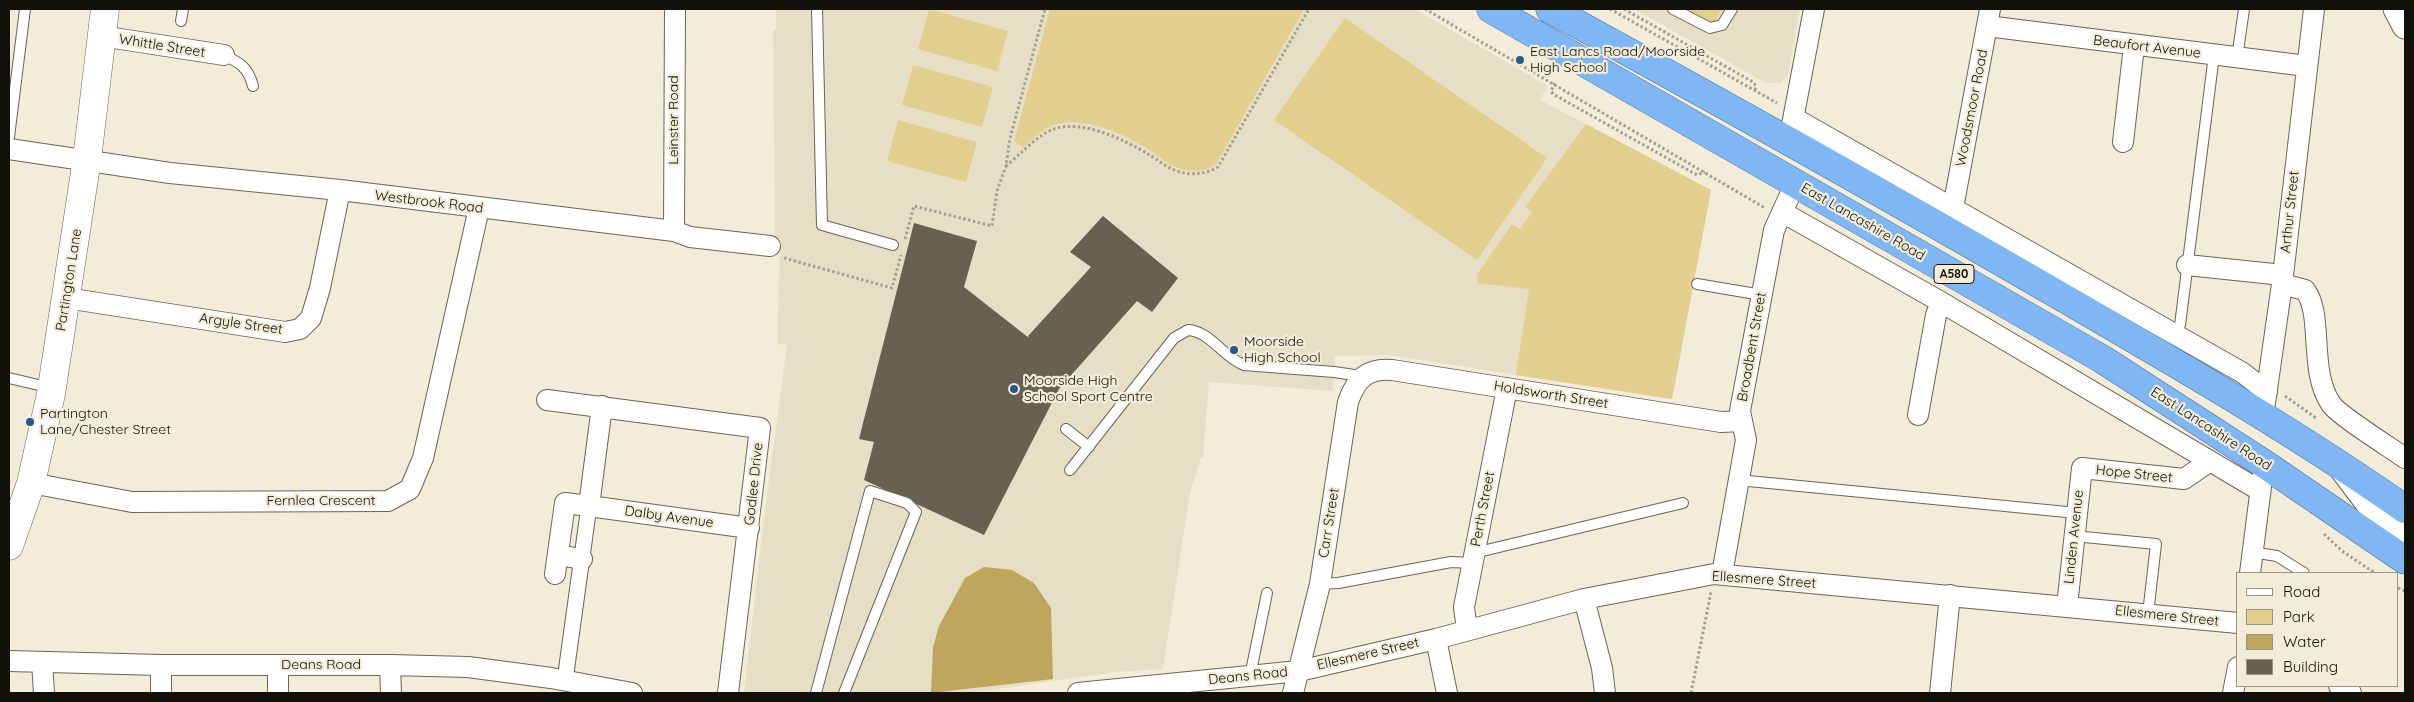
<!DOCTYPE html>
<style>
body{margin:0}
#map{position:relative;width:2414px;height:702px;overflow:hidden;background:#f2ecd9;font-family:Quicksand,sans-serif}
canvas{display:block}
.frame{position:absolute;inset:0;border:10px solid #111009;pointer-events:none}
.legend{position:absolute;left:2236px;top:572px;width:162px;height:115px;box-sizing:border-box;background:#f2ecd9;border:1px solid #989486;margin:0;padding:6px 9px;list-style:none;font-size:15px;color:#111009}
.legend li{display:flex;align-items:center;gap:10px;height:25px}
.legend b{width:25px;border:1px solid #989486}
</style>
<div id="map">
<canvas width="2414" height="702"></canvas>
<div class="frame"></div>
<ul class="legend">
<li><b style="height:6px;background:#fff"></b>Road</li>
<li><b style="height:14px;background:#e3cf8d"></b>Park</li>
<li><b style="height:14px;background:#bea75c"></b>Water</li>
<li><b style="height:14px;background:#666150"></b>Building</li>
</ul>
</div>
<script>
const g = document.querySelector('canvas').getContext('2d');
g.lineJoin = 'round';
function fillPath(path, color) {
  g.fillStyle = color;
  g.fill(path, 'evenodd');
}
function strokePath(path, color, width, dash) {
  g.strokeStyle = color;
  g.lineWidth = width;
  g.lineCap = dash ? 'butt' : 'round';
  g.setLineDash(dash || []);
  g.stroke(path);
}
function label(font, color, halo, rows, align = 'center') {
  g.font = font + ' Quicksand,sans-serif';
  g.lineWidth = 4.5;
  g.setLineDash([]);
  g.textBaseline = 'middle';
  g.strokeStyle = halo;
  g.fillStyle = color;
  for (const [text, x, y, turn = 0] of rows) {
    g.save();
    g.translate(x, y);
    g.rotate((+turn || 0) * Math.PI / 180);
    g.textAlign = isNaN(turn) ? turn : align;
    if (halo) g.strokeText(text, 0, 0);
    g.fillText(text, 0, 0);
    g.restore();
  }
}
fillPath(new Path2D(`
 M776,9H1414L1548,86L1540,100L1711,190L1672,399L1388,355L1335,356L1333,391L1209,382L1203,458H1201L1190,492L1163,669L1115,672L969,693H744L764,517L787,345L777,344L780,243L775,242L773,30L776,29Z
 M1634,9H1800L1788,75L1780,83H1766Z`), '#e7dfc5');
fillPath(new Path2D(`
 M929,9L1008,31L997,71L918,49Z
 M1050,9H1304L1217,163C1208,173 1189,172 1177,168C1166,164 1158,155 1148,149C1123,134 1085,115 1054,125C1042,129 1032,140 1023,147L1014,141Z
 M1681,9H1722L1715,21L1709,23Z
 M1345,18L1547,158L1477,260L1274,120Z
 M913,65L993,87L982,127L902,105Z
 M898,120L977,142L966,182L887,161Z
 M1586,124L1711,190L1672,399L1516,375L1529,289L1477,283L1478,273L1512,224L1520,229L1532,212L1525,207Z`), '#e3cf8d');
fillPath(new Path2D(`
 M984,567L1012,570L1034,583L1051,608L1053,679L931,693L933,647L939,626L965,578Z`), '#bea75c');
fillPath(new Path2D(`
 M1103,216L1178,278L1152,312L1137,301L1059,389L984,535L864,480L874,442L859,439L914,223L977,241L964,287L1029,338L1028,336L1091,267L1070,252Z`), '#666150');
const service = new Path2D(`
 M817,9L822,225L893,245
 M1673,9L1710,28L1722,25L1732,9
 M181,21L183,9
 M224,55C240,63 248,67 253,86
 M2237,58L2244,9
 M9,137L25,9
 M1697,284L1762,295
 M2174,334L2180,325L2214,55
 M9,378L51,388
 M1066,429L1089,447
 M1070,470L1174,338L1188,330C1210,331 1224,358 1244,365L1334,372L1361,376
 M1738,480L2077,513
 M2074,536L2156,544L2148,614
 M2252,552L2277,556L2304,573
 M1474,553L1683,503
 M1320,584L1338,583L1451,562L1472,563
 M1250,676L1267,593
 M816,693L870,491L907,503L916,512L844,693`);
const pedestrian = new Path2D(`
 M565,680L589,506`);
const minor = new Path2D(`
 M1987,26L2307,66
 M101,36L224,55
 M1794,118L2243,373L2267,392
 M1791,130L1814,9
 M2123,142L2134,46
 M9,149L170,173L340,190L674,231L690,237L770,246
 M1953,208L1990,9
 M1782,212L1941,302L2259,490
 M674,231L675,9
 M2187,265L2283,275
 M2282,284L2305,290C2324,315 2308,370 2331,404C2338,415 2391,448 2405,458
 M66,298L285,332L300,329L311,318L320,288L340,190
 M547,400L760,428L728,693
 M2265,403L2282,284L2314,9
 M1918,415L1936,315L1941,302
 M31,483L132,502L388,501L410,489L423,458L479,208
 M589,506L749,528
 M558,555L582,559
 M2250,573L2262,479
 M555,574L565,503L589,506L602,406
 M1722,574L1746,440L1740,411L1774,230L1795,184
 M1584,599L1602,668L1605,693
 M2067,606L2082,468L2184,479L2210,461
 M1467,630L1464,607L1507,388
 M1436,639L1447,693
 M9,661L161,665H390L468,667L551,678L632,693
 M42,662L44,693
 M161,665V693
 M278,665V693
 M390,665L391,693
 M2339,686L2351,693
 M1078,693L1299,671L1436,639L1584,599L1714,574L2238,623
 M1293,693L1320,584L1348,402C1356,379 1367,368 1392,370L1721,422L1742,421
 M1940,693L1950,595
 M2233,693L2238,667`);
const tertiary = new Path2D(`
 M2396,9L2405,26
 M2343,470L2371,507L2405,531`);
const secondary = new Path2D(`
 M9,546L31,483L51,394L87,159L105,9`);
const trunk = new Path2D(`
 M1491,9L2102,359L2266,465L2405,560
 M1550,9C1722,103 1893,199 2062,297C2179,365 2295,432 2405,509`);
strokePath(service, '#6a6555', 12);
strokePath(pedestrian, '#6a6555', 17);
strokePath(minor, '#6a6555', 22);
strokePath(tertiary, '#6a6555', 27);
strokePath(secondary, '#6a6555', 29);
strokePath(trunk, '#4470a0', 29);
strokePath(new Path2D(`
 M1425,9L1765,208
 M1610,9L1777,103
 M1624,9L1753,82L1756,86L1755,90
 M1555,83L1551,91L1553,94L1697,175L1705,172
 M1006,166C1020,155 1037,135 1054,129C1082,119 1125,140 1148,154C1157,159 1167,168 1177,171C1190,176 1206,174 1218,167L1309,9
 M905,239L914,206L992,226L997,191L1006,166L1010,138L1045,9
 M784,258L892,288L901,255
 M2285,396L2316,418
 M2324,534L2342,551L2375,573
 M2398,588L2405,591
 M1691,693L1711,592`), '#a4a091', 3, [2.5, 2.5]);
strokePath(service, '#fff', 10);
strokePath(pedestrian, '#fff', 15);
strokePath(minor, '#fff', 20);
strokePath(tertiary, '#fff', 25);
strokePath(secondary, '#fff', 28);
strokePath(trunk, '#7fb6f4', 28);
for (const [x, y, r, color] of [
 [1520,60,5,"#255991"],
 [1234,350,5,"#255991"],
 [1014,389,5,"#255991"],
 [30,422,5,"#255991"]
]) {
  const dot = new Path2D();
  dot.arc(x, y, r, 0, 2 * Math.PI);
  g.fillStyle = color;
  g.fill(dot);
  strokePath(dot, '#f2ecd9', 2);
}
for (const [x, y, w] of [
 [1954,274,40]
]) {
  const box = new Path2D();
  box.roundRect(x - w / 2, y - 9.5, w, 19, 4);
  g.fillStyle = '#f2ecd9';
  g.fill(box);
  strokePath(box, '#111009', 1);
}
label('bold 12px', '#111009', null, [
 ["A580",1954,274]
]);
label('14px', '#111009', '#f2ecd9', [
 ["Whittle Street",162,46,9],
 ["Beaufort Avenue",2147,47,7],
 ["Woodsmoor Road",1972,108,-79],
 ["Leinster Road",674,120,-90],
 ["Westbrook Road",429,202,7],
 ["Arthur Street",2290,212,-84],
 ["East Lancashire Road",1863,222,30],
 ["Partington Lane",69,280,-81],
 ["Argyle Street",241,324,8],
 ["Broadbent Street",1752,347,-80],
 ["Holdsworth Street",1551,395,9],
 ["East Lancashire Road",2211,429,33],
 ["Hope Street",2134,474,6],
 ["Godlee Drive",754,484,-84],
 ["Fernlea Crescent",321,501],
 ["Perth Street",1483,509,-79],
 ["Dalby Avenue",669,517,8],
 ["Carr Street",1329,523,-81],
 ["Linden Avenue",2074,537,-84],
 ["Ellesmere Street",1764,580,4],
 ["Ellesmere Street",2167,616,6],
 ["Ellesmere Street",1368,654,-13],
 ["Deans Road",321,665],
 ["Deans Road",1248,676,-6]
]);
label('14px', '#111009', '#f2ecd9', [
 ["East Lancs Road/Moorside",1530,52],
 ["High School",1530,68],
 ["Moorside",1244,342],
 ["High School",1244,358],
 ["Moorside High",1024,381],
 ["School Sport Centre",1024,397],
 ["Partington",40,414],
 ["Lane/Chester Street",40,430]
], 'left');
</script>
